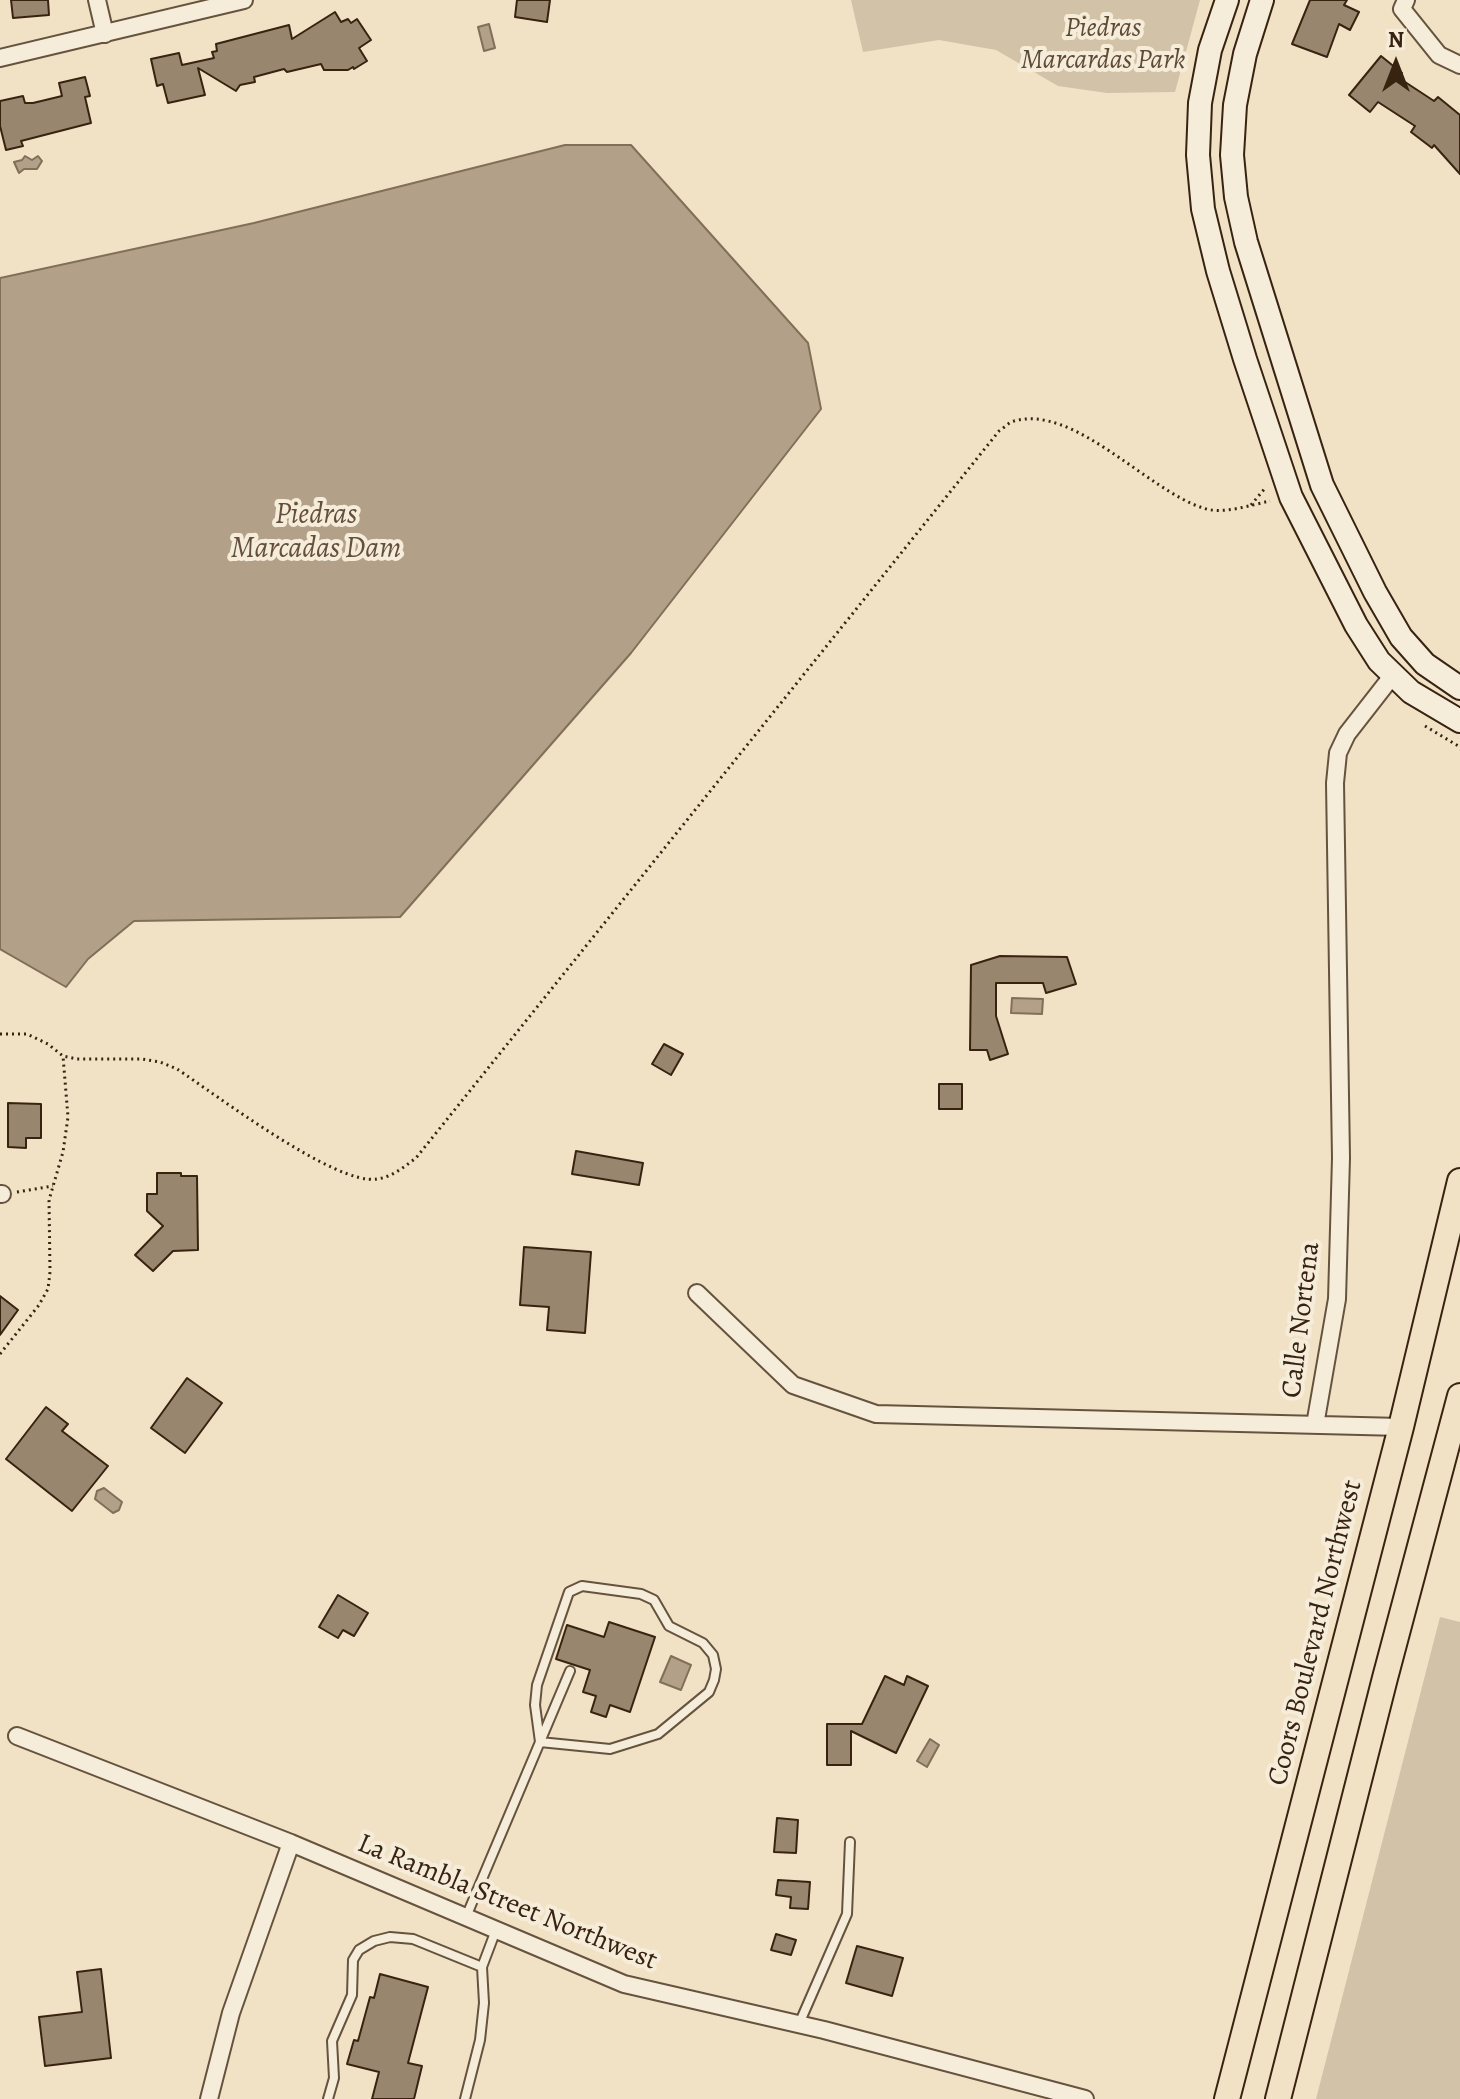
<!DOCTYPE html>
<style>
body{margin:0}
#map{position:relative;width:1460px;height:2099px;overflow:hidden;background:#f1e2c6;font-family:Alegreya,serif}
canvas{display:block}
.north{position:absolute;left:1356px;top:24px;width:80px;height:80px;-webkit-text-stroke:6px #f6ecda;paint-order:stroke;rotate:0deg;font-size:22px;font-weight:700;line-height:32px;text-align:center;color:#382311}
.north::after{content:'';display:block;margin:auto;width:28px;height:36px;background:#382311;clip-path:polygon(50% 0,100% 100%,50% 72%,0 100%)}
</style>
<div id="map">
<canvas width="1460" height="2099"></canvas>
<div class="north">N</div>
</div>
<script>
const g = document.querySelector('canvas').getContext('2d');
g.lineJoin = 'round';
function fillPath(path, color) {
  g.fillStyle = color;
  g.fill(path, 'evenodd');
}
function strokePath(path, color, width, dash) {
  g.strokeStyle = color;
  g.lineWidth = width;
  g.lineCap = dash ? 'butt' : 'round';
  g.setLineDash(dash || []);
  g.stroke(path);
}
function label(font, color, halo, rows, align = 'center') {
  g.font = font + ' Alegreya,serif';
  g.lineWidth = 8;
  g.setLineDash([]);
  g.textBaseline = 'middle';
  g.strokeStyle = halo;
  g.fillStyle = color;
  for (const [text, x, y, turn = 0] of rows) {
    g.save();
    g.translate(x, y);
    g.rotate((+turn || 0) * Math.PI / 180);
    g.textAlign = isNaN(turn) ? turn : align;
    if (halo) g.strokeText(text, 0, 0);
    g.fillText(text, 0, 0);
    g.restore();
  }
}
fillPath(new Path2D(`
 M851,0H1200L1175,92L1107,93L1058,86L996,50L939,40L863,52Z
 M1440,1617L1460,1622V2099H1316Z`), '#d2c2a7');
const water = new Path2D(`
 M489,24L495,48L484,51L478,27Z
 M565,145H631L808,343L821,409L631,653L400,917L134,921L88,959L66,987L0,949V278L254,223Z
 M25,156L32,160L38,156L42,161L37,169H24L19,173L14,162L22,160Z
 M1012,998L1043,999L1042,1014L1011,1013Z
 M104,1488L122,1502L119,1510L113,1513L95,1499L97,1491Z
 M671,1656L691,1665L681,1690L660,1682Z
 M930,1739L939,1745L927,1767L917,1761Z`);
fillPath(water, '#b2a188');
strokePath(water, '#816f58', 2);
const building = new Path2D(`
 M11,0H48L49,15L13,18Z
 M517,0H550L547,22L515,17Z
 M1310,0H1347L1344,5L1359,12L1350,30L1339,24L1327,57L1292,44Z
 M335,12L341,22L348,19L351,23L357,19L371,40L359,48L367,61L354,69L353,67L348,70H324L321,64L287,72L284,69L254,77L255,82L240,85L236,91L198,68L205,95L168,103L163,84L157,86L151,59L179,53L182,65L214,58L212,52L217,51L216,44L289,25L292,39Z
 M1381,56L1402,73L1399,78L1434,101L1438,97L1460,115V174L1434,145L1432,148L1411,132L1415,126L1378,102L1370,112L1349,95Z
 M85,77L90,96L85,97L91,123L21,141L23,146L6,150L0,126V101L23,96L25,103H33L62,96L59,83Z
 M1000,956L1067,957L1076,984L1046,993L1043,983H996V1016L1008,1054L990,1060L987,1050H970L971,965Z
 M664,1044L683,1054L671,1075L652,1064Z
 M939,1084H962V1109H939Z
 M8,1103L41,1104V1138H26V1148L8,1147Z
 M576,1151L643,1163L639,1185L572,1174Z
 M157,1173H181V1176H197L198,1250L173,1251L153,1271L135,1255L163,1226L147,1211V1194H157Z
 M524,1247L591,1252L585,1333L547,1330L549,1307L520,1305Z
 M0,1296L18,1310L0,1335Z
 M187,1378L222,1403L185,1453L151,1428Z
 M46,1407L68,1424L62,1431L108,1466L72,1511L6,1459Z
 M338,1595L368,1613L354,1636L343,1630L338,1638L319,1627Z
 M609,1622L655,1637L630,1712L610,1705L606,1717L591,1712L596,1696L583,1692L590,1670L556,1659L567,1625L604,1637Z
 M885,1676L904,1685L907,1676L928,1686L896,1753L851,1731V1765H827V1724H862Z
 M777,1818L798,1820L796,1853L774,1852Z
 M778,1880L810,1882L808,1909L790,1908L791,1897L776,1895Z
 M776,1934L796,1940L791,1955L771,1950Z
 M857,1946L903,1958L892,1996L846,1983Z
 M101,1969L111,2058L45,2066L39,2017L82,2012L77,1972Z
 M380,1974L428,1987L408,2063L422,2066L414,2099H372L379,2072L347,2064L354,2040L358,2041L370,1997L374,1998Z`);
fillPath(building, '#98866f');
strokePath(building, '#382311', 2);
const lane = new Path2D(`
 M582,1586L641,1594L654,1600L669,1626L703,1643L713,1655L716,1669L714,1680L709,1692L658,1734L610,1749L540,1742L535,1705L537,1685L569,1592Z
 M466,1917L570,1671
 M799,2024L847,1914L850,1842
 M328,2099L334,2078L332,2041L352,1995L353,1960L359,1950L374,1941L390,1937L413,1939L482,1967
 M465,2099L480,2040L484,2003L482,1967L496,1930`);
const street = new Path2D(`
 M97,0L105,34
 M1406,0L1402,9L1439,55L1460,65
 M0,58L244,0
 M0,1194H2
 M697,1293L793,1385L876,1414L1401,1427
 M1315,1425L1337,1299L1341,1158L1335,783L1338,753L1347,734L1393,675
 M17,1736L291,1843L624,1984L824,2030L1085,2099
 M209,2099L231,2013L291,1843`);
const secondary = new Path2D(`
 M1227,0L1210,50L1200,103L1198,155L1203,209L1218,271L1245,359L1291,497L1356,625L1379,661L1411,692L1460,721
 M1262,0L1245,54L1235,105L1232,155L1236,197L1246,242L1322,485L1375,592L1401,637L1425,664L1460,688`);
const primary = new Path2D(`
 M1227,2099L1401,1427L1460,1181
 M1278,2099L1385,1678L1460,1396`);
strokePath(lane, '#66533e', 12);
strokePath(street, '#66533e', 20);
strokePath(secondary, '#382311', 26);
strokePath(primary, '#382311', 28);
strokePath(new Path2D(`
 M1251,505L1266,487
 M1425,726L1460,747
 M0,1034H27L48,1044L63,1056L77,1059H142L160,1062L177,1069C215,1094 336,1186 377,1179C392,1177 404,1167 416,1158L999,431C1004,428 1009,422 1014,421C1074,404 1147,490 1203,508C1223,515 1250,505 1270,501
 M17,1192L53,1186
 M0,1354L39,1305L48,1289L50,1272L49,1200L63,1152L68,1117L63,1056`), '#382311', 3, [2, 4]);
strokePath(lane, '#f6ecda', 8);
strokePath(street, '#f6ecda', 16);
strokePath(secondary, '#f6ecda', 22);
strokePath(primary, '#f1e2c6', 24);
label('italic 28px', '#5e4b36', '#f6ecda', [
 ["Piedras",1103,29],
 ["Marcardas Park",1103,61]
]);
label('28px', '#382311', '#f6ecda', [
 ["Calle Nortena",1302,1320,-83],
 ["Coors Boulevard Northwest",1316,1633,-76],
 ["La Rambla Street Northwest",507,1903,22]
]);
label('italic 30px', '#634f3b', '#f6ecda', [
 ["Piedras",316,516],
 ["Marcadas Dam",316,550]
]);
</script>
